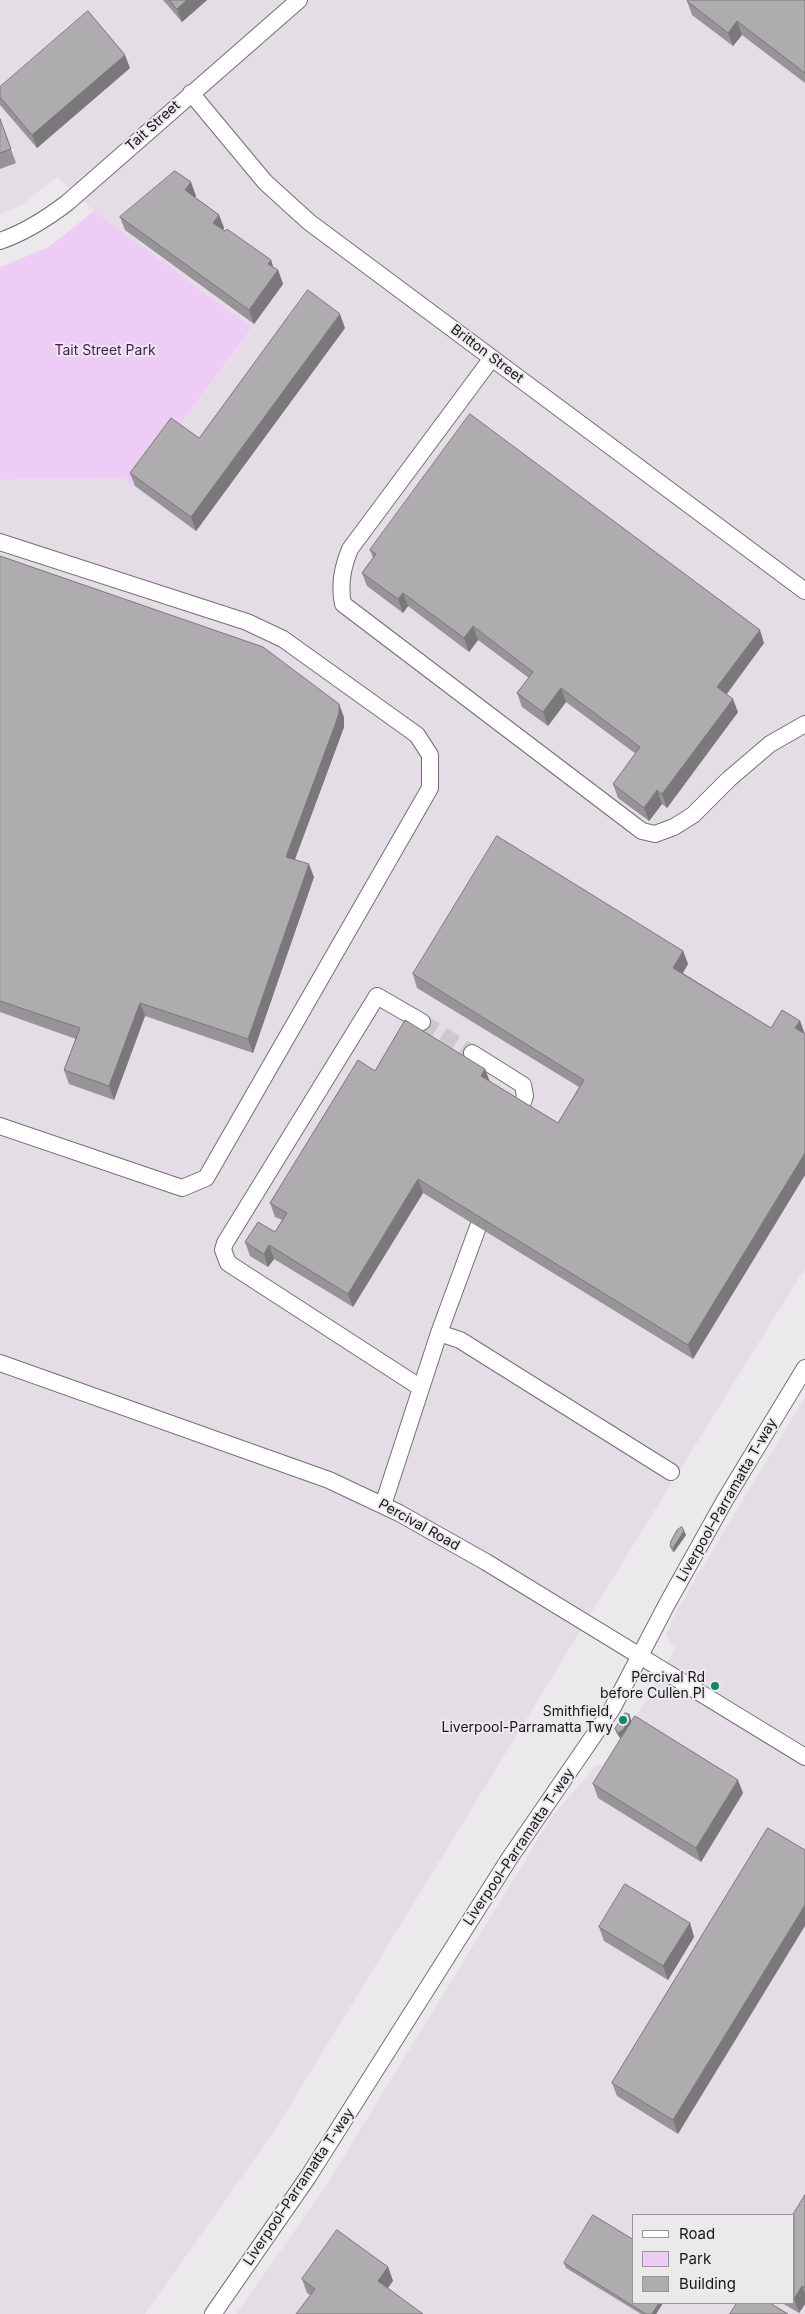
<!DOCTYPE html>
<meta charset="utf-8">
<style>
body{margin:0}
#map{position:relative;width:805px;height:2314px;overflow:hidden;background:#ebe9ec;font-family:Inter,sans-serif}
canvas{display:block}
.legend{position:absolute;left:632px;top:2214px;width:162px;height:90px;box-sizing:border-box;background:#ebe9ec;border:1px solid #969597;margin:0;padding:6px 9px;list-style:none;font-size:15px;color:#171617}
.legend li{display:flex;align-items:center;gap:10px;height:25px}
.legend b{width:25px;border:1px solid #969597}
</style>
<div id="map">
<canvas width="805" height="2314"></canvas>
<ul class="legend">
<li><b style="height:6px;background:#fff"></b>Road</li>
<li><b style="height:14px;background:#edcdf5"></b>Park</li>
<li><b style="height:14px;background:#aeacaf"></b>Building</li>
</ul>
</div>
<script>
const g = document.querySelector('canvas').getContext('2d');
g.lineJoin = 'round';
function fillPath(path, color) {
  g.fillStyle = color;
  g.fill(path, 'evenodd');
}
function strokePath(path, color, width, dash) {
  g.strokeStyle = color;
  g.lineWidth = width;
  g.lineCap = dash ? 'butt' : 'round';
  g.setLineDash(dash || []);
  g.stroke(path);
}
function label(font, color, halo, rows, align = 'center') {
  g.font = font + ' Inter,sans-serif';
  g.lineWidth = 4;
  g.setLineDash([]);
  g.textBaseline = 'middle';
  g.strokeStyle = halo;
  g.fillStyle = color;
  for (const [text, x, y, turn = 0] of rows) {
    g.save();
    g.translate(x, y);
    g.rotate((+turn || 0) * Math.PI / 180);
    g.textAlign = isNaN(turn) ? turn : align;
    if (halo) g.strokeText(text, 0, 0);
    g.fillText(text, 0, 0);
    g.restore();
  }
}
fillPath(new Path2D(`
 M0,0H805V1268L598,1602L275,2130L145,2314H0V479L123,478L135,486L252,329L94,211L57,177L20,206L0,214Z
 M805,1397V2314H236L324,2189L551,1818L597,1764L603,1767L644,1703L675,1649L666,1635L675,1613ZM634,2215H794V2303H634Z`), '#e5dde6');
fillPath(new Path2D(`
 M94,211L252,328L134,487L123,478L0,479V267L47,248Z`), '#edcdf5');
strokePath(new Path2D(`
 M422,1022L472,1053`), '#cbc9cc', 16, [16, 8]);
const minor = new Path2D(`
 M191,93L265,182L309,222L805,591
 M0,241C26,232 46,219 67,203L299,0
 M492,358L350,549C342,568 339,585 343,604L634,825L642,831L655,834L674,827L693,815L729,779L770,744L805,724
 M0,542L247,622L283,639L417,735L430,755V788L206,1178L182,1188L0,1126
 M472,1053L523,1085L525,1096L520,1111
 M439,1333L460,1340L671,1472
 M0,1363L329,1480L399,1513L486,1562L805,1757
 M421,1388L228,1263L223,1250L225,1243L377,996L422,1022
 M383,1505L439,1333L478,1227
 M213,2314L308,2177L509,1859L612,1709L667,1604L725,1500L805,1368`);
strokePath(minor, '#717072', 18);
strokePath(minor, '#fff', 16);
fillPath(new Path2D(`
 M163,0H207L182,22Z
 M805,0V83L742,35L733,46L692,15L687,1Z
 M130,68L37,148L0,105V87Z
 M0,119L16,163L0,169Z
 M196,196L195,197L219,215L224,228L223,230L271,260L273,267L278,270L283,284L254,324L125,230L120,217Z
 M345,328L196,531L135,486L130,473L199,438Z
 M370,550L764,643L727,694L738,712L667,808L662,804L649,821L618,798L613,784L636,754L566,702L548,726L522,707L517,693L529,678L478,640L469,652L408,606L403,613L367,586L362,573L373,558Z
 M0,556L344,717V727L340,738L295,859L314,877L253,1053L145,1016L114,1100L69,1084L64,1070L76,1039L0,1012Z
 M683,951L688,964L683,973L771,1028L800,1021L805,1034V1175L693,1359L423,1193L353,1307L274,1259L268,1267L250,1256L245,1242L275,1232L282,1220L275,1217L270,1203L375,1071L485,1069L490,1082L558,1123L579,1087L417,988L413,974Z
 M684,1531L686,1535L674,1552L672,1551L670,1546Z
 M631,1719V1723L743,1793L701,1862L598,1798L593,1784L623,1736L620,1738L617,1734L615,1729Z
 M768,1828L678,2134L617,2096L612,2083Z
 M690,1923L694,1937L668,1980L604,1941L599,1927Z
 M805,2195V2304L799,2313L782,2303H794V2215Z
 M564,2263L663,2303L656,2314H641L566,2268Z
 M388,2267L393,2281L310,2295L307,2293L302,2279Z`), '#969496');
fillPath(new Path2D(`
 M187,0H207L182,22L177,9Z
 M737,21L742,35L733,46L728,33Z
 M125,55L130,68L37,148L32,135Z
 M191,182L196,196L190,204L185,190Z
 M219,215L224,228L218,236L213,223Z
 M271,260L275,273L278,270L283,284L254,324L249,310L268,264Z
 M340,314L345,328L196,531L191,517Z
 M403,593L408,606L403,613L398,599Z
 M473,626L478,640L469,652L464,638Z
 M760,630L764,643L722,700L717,687Z
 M561,688L566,702L548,726L543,712Z
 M733,699L738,712L667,808L662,794Z
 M339,704L344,717V727L291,870L286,857Z
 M657,790L662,804L649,821L644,808Z
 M309,864L314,877L253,1053L248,1039Z
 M683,951L688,964L678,981L673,968Z
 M140,1003L145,1016L114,1100L109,1086Z
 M800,1021L805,1035L795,1028Z
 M485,1069L490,1083L481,1076Z
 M805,1153V1175L693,1359L688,1345Z
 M418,1179L423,1193L353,1307L348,1294Z
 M269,1245L274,1259L268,1267L264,1254Z
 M684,1531L686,1535L674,1552L673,1548Z
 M629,1714L631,1719V1724L624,1734L620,1738L618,1733Z
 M738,1780L743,1793L701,1862L696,1848Z
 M805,1905V1926L678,2134L673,2120Z
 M690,1923L694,1937L668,1980L663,1966Z
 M388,2267L393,2281L383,2295L378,2281Z
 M802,2286L805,2293V2304L799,2313L794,2299Z
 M659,2303H663L656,2314H652Z`), '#7a787a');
const building = new Path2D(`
 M170,0H187L177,9Z
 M688,0H805V73L737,21L728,33L687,1Z
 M88,11L125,55L32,135L0,97V87Z
 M0,119L11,149L0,153Z
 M175,171L191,182L185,190L219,215L213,223L225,231L227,229L271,260L268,264L278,270L249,310L120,217Z
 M308,290L340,314L191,517L130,473L171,418L199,438Z
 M470,414L760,630L717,687L733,699L662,794L657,790L644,808L613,784L640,747L561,688L543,712L517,693L533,672L473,626L464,638L403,593L398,599L362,573L376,554L370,550Z
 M0,556L263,647L339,704V713L335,725L286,857L309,864L248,1039L140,1003L109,1086L64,1070L80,1028L0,1001Z
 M497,836L683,951L673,968L771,1028L782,1010L800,1021L795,1028L805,1034V1153L688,1345L418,1179L348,1294L269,1245L264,1254L245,1242L258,1222L275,1232L287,1213L270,1203L358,1060L375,1071L405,1020L485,1069L481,1076L558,1123L584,1080L413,974Z
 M682,1527L684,1531L673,1548L670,1546L671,1541L677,1530Z
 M625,1713L629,1714V1719L623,1730L618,1733L615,1729Z
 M635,1716L738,1780L696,1848L593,1784Z
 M768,1828L805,1850V1905L673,2120L612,2083Z
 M625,1884L690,1923L663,1966L599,1927Z
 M805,2195V2288L802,2286L794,2299V2215H793Z
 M593,2215L634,2240V2303H659L652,2314H646L564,2263Z
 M337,2230L388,2267L378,2281L423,2314H296L315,2289L302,2279Z
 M737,2303H740L742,2304L743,2303H770L788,2314H730Z`);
fillPath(building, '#aeacaf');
strokePath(building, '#7a787a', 1);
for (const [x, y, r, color] of [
 [715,1686,5,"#0e886a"],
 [623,1720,5,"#0e886a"]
]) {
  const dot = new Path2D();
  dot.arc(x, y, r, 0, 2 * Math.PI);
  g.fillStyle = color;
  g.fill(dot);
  strokePath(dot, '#ebe9ec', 2);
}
label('14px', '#171617', '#ebe9ec', [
 ["Tait Street",153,126,-42],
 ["Britton Street",487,354,37],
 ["Liverpool–Parramatta T-way",727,1500,-60],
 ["Percival Road",419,1525,29],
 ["Liverpool–Parramatta T-way",519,1847,-56],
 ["Liverpool–Parramatta T-way",299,2187,-56]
]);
label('14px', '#50145e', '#ebe9ec', [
 ["Tait Street Park",105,351]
]);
label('14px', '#171617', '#ebe9ec', [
 ["Percival Rd",705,1678],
 ["before Cullen Pl",705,1694],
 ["Smithfield,",613,1712],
 ["Liverpool-Parramatta Twy",613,1728]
], 'right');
</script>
